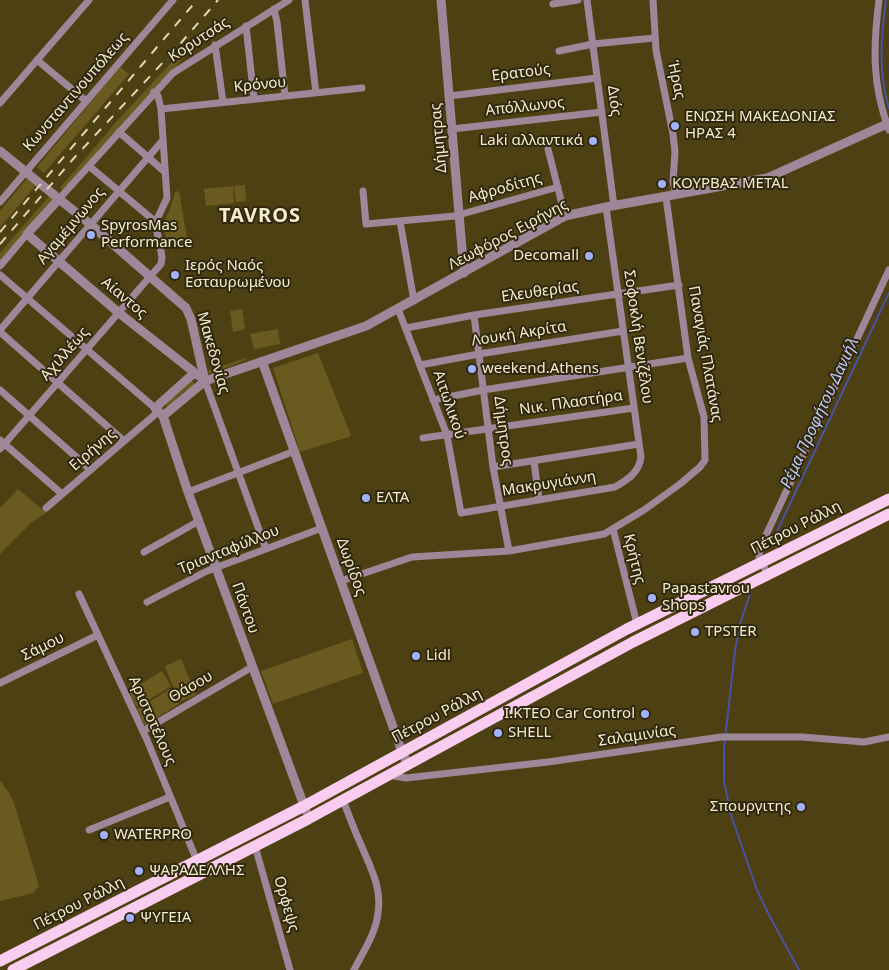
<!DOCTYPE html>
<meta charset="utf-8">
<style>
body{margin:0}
canvas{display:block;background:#4d4113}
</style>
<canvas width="889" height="970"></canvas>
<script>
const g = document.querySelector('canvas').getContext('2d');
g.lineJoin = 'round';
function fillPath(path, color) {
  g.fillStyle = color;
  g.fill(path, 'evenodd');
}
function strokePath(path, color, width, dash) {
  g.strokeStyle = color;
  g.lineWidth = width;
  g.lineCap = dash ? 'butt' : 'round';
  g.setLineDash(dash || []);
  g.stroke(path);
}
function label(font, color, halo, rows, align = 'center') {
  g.font = font + ' "Noto Sans",sans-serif';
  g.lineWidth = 4;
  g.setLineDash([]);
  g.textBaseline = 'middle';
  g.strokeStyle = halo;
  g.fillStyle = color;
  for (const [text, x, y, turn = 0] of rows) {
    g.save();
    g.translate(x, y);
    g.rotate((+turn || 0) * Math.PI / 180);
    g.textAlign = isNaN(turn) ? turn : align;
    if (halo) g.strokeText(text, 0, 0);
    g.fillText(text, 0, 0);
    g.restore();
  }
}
fillPath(new Path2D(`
 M183,50L187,54L64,192L60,188L118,120Z
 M120,67L129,74L44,173L37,167Z
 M29,176L38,183L0,227V211Z
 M245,185L246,201L236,202L234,186Z
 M233,186L234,203L206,206L204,189Z
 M179,191L188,243L167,246L164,223L171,206L175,192Z
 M51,194L58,199L0,264V253Z
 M242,309L245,329L233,332L230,311Z
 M278,329L280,344L254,349L250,334Z
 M318,353L351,436L300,452L273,368Z
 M246,358V360L210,374L207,371Z
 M192,380L195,385L190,390H186L175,400L174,404L168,407L165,405L169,398H173L184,388L185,384Z
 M18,489L46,513L32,522L0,554V508Z
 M352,639L363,673L273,704L261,671Z
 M181,659L196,695L179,702L165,666Z
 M162,671L171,686L137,707L128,692Z
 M170,689L179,704L145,725L136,710Z
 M0,780L9,793L14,803L39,886L33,893L0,901Z`), '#6a5a1f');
strokePath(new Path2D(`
 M886,0C881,37 878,72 889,108
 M772,542L889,293
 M750,594L740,624L735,651L724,748V781L731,815L757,890L769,915L799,970`), '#4753a5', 2);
strokePath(new Path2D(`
 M305,0L316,93
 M587,0L614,206
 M653,0L656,50L673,134L675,152L673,181L676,195
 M879,0C873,47 872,85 889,130
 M553,4L578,0
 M274,9L277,22L285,96
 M246,26L254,99
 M215,45L223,102
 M559,51L593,44L654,38
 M37,60L86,101
 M449,96L597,78
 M0,103L89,0
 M161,109L362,88
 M452,129L602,112
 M119,132L165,172
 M548,149L565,216
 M89,166L157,223
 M363,191L366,224L455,216L558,187
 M59,199L173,73L289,0
 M0,202L173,0
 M400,221L414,301
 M0,266L27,234
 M0,275L155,408
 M398,309L447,435L461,513L615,487C627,480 639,473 641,457L606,207
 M474,315L493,467L509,551
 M406,328L474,315L679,285
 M0,330L163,140
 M0,332L124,441
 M420,365L479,354L623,331
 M205,381L266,549
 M0,390L91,470
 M433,400L483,390L688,358
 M423,438L634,408
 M0,440L62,494
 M0,449L161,264L162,257L156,226L158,217L167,198L161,109L158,96L154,92
 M534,461L539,500
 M493,467L639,444
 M188,492L295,451
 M46,508L158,412
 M613,529L637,624
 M144,552L199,521
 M768,575L759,557L760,548L889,270
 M341,581L412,557L509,551L604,534L644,510L680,484L700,467L705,460L704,417L688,358L666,197
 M79,594L147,740L197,861
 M147,602L207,571L322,528
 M0,683L98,635
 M143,731L252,667
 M389,775L406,778L548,762L721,737H802L864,742L889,737
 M343,800C349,816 355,832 362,847C371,869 382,888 378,913C376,933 363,952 354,970
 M89,830L170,797
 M255,846L290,970`), '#9e8799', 7);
strokePath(new Path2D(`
 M441,0L464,273
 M0,151L90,224L186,308L191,319L205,381
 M59,199L27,234L119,313L199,376
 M262,361L402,752L408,765
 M194,373L155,408L163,416L188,492L306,811
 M163,416L205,381L366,326L565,216L606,207L767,178L889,123`), '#9e8799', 9);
strokePath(new Path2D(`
 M0,961L304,806L627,629L889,499
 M13,970L308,819L633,642L889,514`), '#faccef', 11);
strokePath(new Path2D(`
 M0,232L197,0
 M0,244L74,158L180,44L218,0`), '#e0d7b7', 2, [9, 9]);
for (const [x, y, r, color] of [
 [675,126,5,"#a2b2fd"],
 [593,141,5,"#a2b2fd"],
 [662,184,5,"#a2b2fd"],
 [91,235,5,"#a2b2fd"],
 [589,256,5,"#a2b2fd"],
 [175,275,5,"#a2b2fd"],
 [472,369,5,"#a2b2fd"],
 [366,498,5,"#a2b2fd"],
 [652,598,5,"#a2b2fd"],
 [695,632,5,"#a2b2fd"],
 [416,656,5,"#a2b2fd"],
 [645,714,5,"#a2b2fd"],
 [498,733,5,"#a2b2fd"],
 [801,807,5,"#a2b2fd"],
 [104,835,5,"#a2b2fd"],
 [139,871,5,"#a2b2fd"],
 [130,918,5,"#a2b2fd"]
]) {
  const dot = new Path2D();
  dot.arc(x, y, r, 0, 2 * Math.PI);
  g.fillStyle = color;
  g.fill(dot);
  strokePath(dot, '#2f280f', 2);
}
label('15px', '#f5ecce', '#2f280f', [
 ["Κορυτσάς",199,40,-33],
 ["Ερατούς",521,73,-7],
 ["Ήρας",676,80,78],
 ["Κρόνου",260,85,-6],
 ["Κωνσταντινουπόλεως",76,92,-49],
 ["Διός",614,101,83],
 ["Απόλλωνος",525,107,-6],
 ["Δήμητρας",439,138,-95],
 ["Αφροδίτης",505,188,-16],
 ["Αγαμέμνωνος",71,226,-50],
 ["Λεωφόρος Ειρήνης",508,235,-28],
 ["Ελευθερίας",540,292,-8],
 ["Αίαντος",124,298,40],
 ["Λουκή Ακρίτα",519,334,-9],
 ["Σοφοκλή Βενιζέλου",638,337,82],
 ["Μακεδονίας",213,353,74],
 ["Αχιλλέως",65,354,-49],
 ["Παναγιάς Πλατάνας",705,354,80],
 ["Νικ. Πλαστήρα",571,403,-8],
 ["Αιτωλικού",449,405,71],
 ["Δήμητρος",503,431,83],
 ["Ειρήνης",93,450,-41],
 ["Μακρυγιάννη",549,484,-9],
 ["Πέτρου Ράλλη",796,528,-27],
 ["Τριανταφύλλου",229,550,-22],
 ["Κρήτης",634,559,76],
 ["Δωρίδος",351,567,70],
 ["Πάντου",245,608,70],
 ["Σάμου",43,647,-26],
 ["Θάσου",191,687,-30],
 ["Πέτρου Ράλλη",437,716,-28],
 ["Αριστοτέλους",152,721,66],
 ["Σαλαμινίας",637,736,-8],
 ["Πέτρου Ράλλη",79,904,-27],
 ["Ορφεψς",286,904,74]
]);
label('15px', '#f5ecce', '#2f280f', [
 ["ΕΝΩΣΗ ΜΑΚΕΔΟΝΙΑΣ",685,117],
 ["ΗΡΑΣ 4",685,134],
 ["Laki αλλαντικά",583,141,"right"],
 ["ΚΟΥΡΒΑΣ METAL",672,184],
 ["SpyrosMas",101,226],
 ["Performance",101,243],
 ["Decomall",579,256,"right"],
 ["Ιερός Ναός",185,266],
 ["Εσταυρωμένου",185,283],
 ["weekend.Athens",482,369],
 ["ΕΛΤΑ",376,498],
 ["Papastavrou",662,589],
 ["Shops",662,606],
 ["TPSTER",705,632],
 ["Lidl",426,656],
 ["Ι.ΚΤΕΟ Car Control",635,714,"right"],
 ["SHELL",508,733],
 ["Σπουργιτης",791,807,"right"],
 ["WATERPRO",114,835],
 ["ΨΑΡΑΔΕΛΛΗΣ",149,871],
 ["ΨΥΓΕΙΑ",140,918]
], 'left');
label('italic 16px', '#bfcaf7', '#2f280f', [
 ["Ρέμα Προφήτου Δανιήλ",820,413,-65]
]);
g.letterSpacing = '1px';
label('bold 20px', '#f5ecce', '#2f280f', [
 ["TAVROS",260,216]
]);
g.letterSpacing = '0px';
</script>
